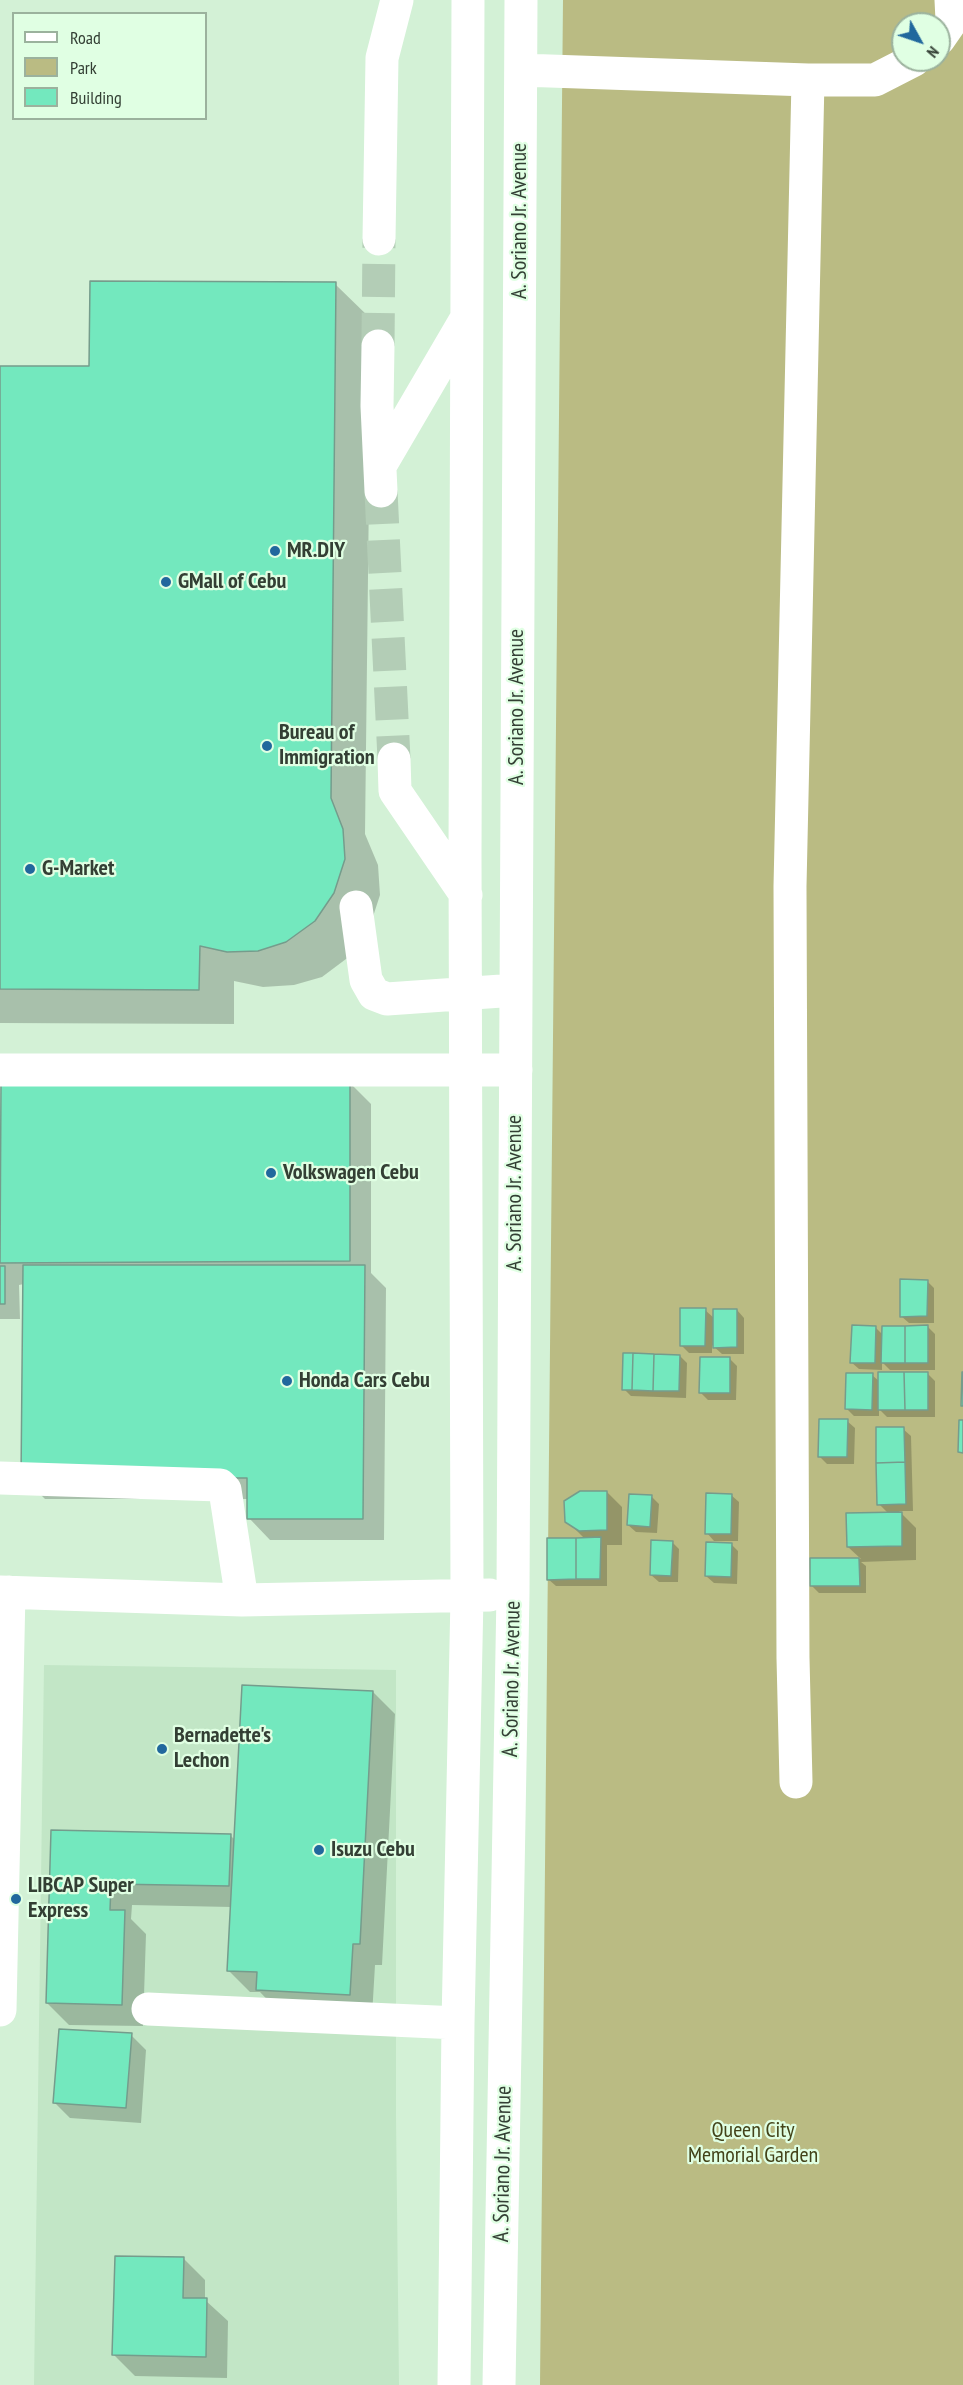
<!DOCTYPE html>
<style>
body{margin:0}
#map{position:relative;width:963px;height:2385px;overflow:hidden;background:#d3f1d6;font-family:"PT Sans Narrow",sans-serif}
canvas{display:block}
.legend{position:absolute;left:12px;top:12px;width:195px;height:108px;box-sizing:border-box;background:#e0ffe3;border:2px solid #9bb29d;margin:0;padding:8px 10px;list-style:none;font-size:18px;color:#333f34}
.legend li{display:flex;align-items:center;gap:12px;height:30px}
.legend b{width:30px;border:2px solid #9bb29d}
.north{position:absolute;left:891px;top:12px;width:60px;height:60px;box-sizing:border-box;background:#e0ffe3;border:2px solid #9bb29d;border-radius:50%;rotate:130deg;font-size:16px;font-weight:700;line-height:24px;text-align:center;color:#333f34}
.north::after{content:'';display:block;margin:auto;width:21px;height:27px;background:#21689d;clip-path:polygon(50% 0,100% 100%,50% 72%,0 100%)}
</style>
<div id="map">
<canvas width="963" height="2385"></canvas>
<ul class="legend">
<li><b style="height:8px;background:#fff"></b>Road</li>
<li><b style="height:16px;background:#babb83"></b>Park</li>
<li><b style="height:16px;background:#73e8be"></b>Building</li>
</ul>
<div class="north">N</div>
</div>
<script>
const g = document.querySelector('canvas').getContext('2d');
g.lineJoin = 'round';
function fillPath(path, color) {
  g.fillStyle = color;
  g.fill(path, 'evenodd');
}
function strokePath(path, color, width, dash) {
  g.strokeStyle = color;
  g.lineWidth = width;
  g.lineCap = dash ? 'butt' : 'round';
  g.setLineDash(dash || []);
  g.stroke(path);
}
function label(font, color, halo, rows, align = 'center') {
  g.font = font + ' "PT Sans Narrow",sans-serif';
  g.lineWidth = 4.5;
  g.setLineDash([]);
  g.textBaseline = 'middle';
  g.strokeStyle = halo;
  g.fillStyle = color;
  for (const [text, x, y, turn = 0] of rows) {
    g.save();
    g.translate(x, y);
    g.rotate((+turn || 0) * Math.PI / 180);
    g.textAlign = isNaN(turn) ? turn : align;
    if (halo) g.strokeText(text, 0, 0);
    g.fillText(text, 0, 0);
    g.restore();
  }
}
fillPath(new Path2D(`
 M44,1665L396,1670V2115L399,2385H34Z`), '#c2e6c6');
fillPath(new Path2D(`
 M563,0H963V2385H540ZM903,24H939V60H903Z`), '#babb83');
fillPath(new Path2D(`
 M335,284L371,319L365,834L378,865L380,895L369,929L350,956L322,977L294,985L263,987L234,981V1024L0,1023V367L91,368Z
 M349,1082L371,1104V1273L386,1288L384,1540H270L249,1518V1499H45L23,1477L24,1284L19,1285L20,1319H0V1173Z
 M927,1281L934,1288V1323H909L901,1316Z
 M705,1310L715,1319L737,1310L744,1318V1354H722L712,1345V1353H689L681,1345Z
 M875,1327L883,1335L928,1327L935,1334V1370H890L882,1362V1370L859,1369L851,1362Z
 M680,1356L687,1363L686,1398L631,1396L624,1389Z
 M730,1359L737,1366L736,1400H708L701,1393Z
 M928,1374L935,1381V1417H887L879,1409V1416H854L847,1409L872,1375L880,1382Z
 M847,1421L855,1428L854,1464H827L819,1456Z
 M903,1429L911,1436L913,1511H899L916,1528V1560L861,1562L866,1566V1593H819L812,1586V1559H861L848,1547L888,1513L879,1504Z
 M607,1492L622,1507V1545H607V1586H556L548,1579L585,1539L567,1521Z
 M731,1495L739,1502L738,1541H714L707,1533Z
 M652,1497L659,1504L657,1533L636,1532L628,1525Z
 M672,1542L679,1549L678,1582H659L651,1575Z
 M731,1544L738,1551L737,1584L714,1583L706,1576Z
 M373,1692L395,1714L382,1965H375L372,2016L279,2012L260,1992H250L228,1970L232,1907L132,1905L131,1919L146,1934L143,2026L69,2025L47,2003L52,1832L230,1835L235,1840Z
 M131,2035L146,2050L141,2123L70,2118L55,2103Z
 M183,2258L205,2280V2300L228,2321L227,2378L135,2376L113,2354Z`), '#0003');
const building = new Path2D(`
 M90,281L336,282L331,798L343,829L345,859L334,893L315,921L286,942L258,951L227,952L200,946L199,990L0,989V366H89Z
 M350,1080V1261L0,1263L1,1082Z
 M23,1265H365L363,1519H247V1478H21Z
 M0,1266H5V1304H0Z
 M900,1279L928,1280L927,1316L900,1317Z
 M680,1308H706L705,1346H680Z
 M713,1309H737V1347L713,1348Z
 M852,1325L876,1326L875,1363H850Z
 M928,1325V1363H905V1326Z
 M882,1326H905V1363H881Z
 M623,1353H633L632,1390H622Z
 M633,1353L654,1354L653,1391L632,1390Z
 M654,1354L680,1355L679,1391H653Z
 M700,1357H730V1393H699Z
 M878,1372H904L905,1410H878Z
 M904,1372H928V1410H905Z
 M962,1372H963V1406H961Z
 M846,1373H873L872,1410L845,1409Z
 M819,1419H848L847,1457H818Z
 M959,1420H963V1453L958,1452Z
 M876,1427H904L905,1462L876,1463Z
 M905,1462L906,1504L877,1505L876,1463Z
 M580,1491H607V1530L579,1531L565,1522L564,1501Z
 M706,1493L732,1494L731,1534H705Z
 M629,1494L652,1495L650,1527L627,1525Z
 M902,1512V1546L847,1547L846,1513Z
 M601,1537L600,1579H576V1538Z
 M547,1538H576V1579L547,1580Z
 M651,1540L673,1541L671,1576L650,1575Z
 M706,1542L732,1543L731,1577L705,1576Z
 M810,1558H859L860,1586H810Z
 M242,1685L373,1691L360,1944H353L350,1995L256,1990L257,1972L227,1971Z
 M51,1830L231,1834L229,1886L111,1884L110,1910H125L122,2005L46,2003Z
 M59,2029L132,2033L126,2108L53,2103Z
 M115,2256L184,2257L183,2298H207L206,2357L112,2355Z`);
fillPath(building, '#73e8be');
strokePath(building, '#759c8c', 1.5);
strokePath(new Path2D(`
 M378,346L379,239
 M381,491L394,759`), '#b3cdb6', 33, [33, 16]);
strokePath(new Path2D(`
 M939,39L952,20L951,0
 M521,70L808,80H875L914,60
 M379,239L382,58L397,0
 M378,346L377,406L381,491
 M380,466L466,319
 M394,759L395,791L466,895
 M356,907L366,980L374,994L387,999L516,990
 M0,1070H516
 M0,1478L220,1485L225,1490L242,1600
 M0,1592L242,1600L490,1595
 M796,1782L793,1658L790,886L808,80
 M148,2009L458,2023
 M0,2010L9,1592
 M454,2385L458,2023L467,1597L465,853L468,0
 M499,2385L513,1593L521,0`), '#fff', 33);
for (const [x, y, r, color] of [
 [275,551,6,"#21689d"],
 [166,582,6,"#21689d"],
 [267,746,6,"#21689d"],
 [30,869,6,"#21689d"],
 [271,1173,6,"#21689d"],
 [287,1381,6,"#21689d"],
 [162,1749,6,"#21689d"],
 [319,1850,6,"#21689d"],
 [16,1899,6,"#21689d"]
]) {
  const dot = new Path2D();
  dot.arc(x, y, r, 0, 2 * Math.PI);
  g.fillStyle = color;
  g.fill(dot);
  strokePath(dot, '#e0ffe3', 2);
}
label('22px', '#333f34', '#e0ffe3', [
 ["A. Soriano Jr. Avenue",520,221,-90],
 ["A. Soriano Jr. Avenue",517,707,-90],
 ["A. Soriano Jr. Avenue",515,1193,-90],
 ["A. Soriano Jr. Avenue",512,1679,-89],
 ["A. Soriano Jr. Avenue",503,2164,-89]
]);
label('bold 22px', '#333f34', '#e0ffe3', [
 ["MR.DIY",287,551],
 ["GMall of Cebu",178,582],
 ["Bureau of",279,733],
 ["Immigration",279,758],
 ["G-Market",42,869],
 ["Volkswagen Cebu",283,1173],
 ["Honda Cars Cebu",299,1381],
 ["Bernadette's",174,1736],
 ["Lechon",174,1761],
 ["Isuzu Cebu",331,1850],
 ["LIBCAP Super",28,1886],
 ["Express",28,1911]
], 'left');
label('22px', '#434319', '#e0ffe3', [
 ["Queen City",753,2131],
 ["Memorial Garden",753,2156]
]);
</script>
